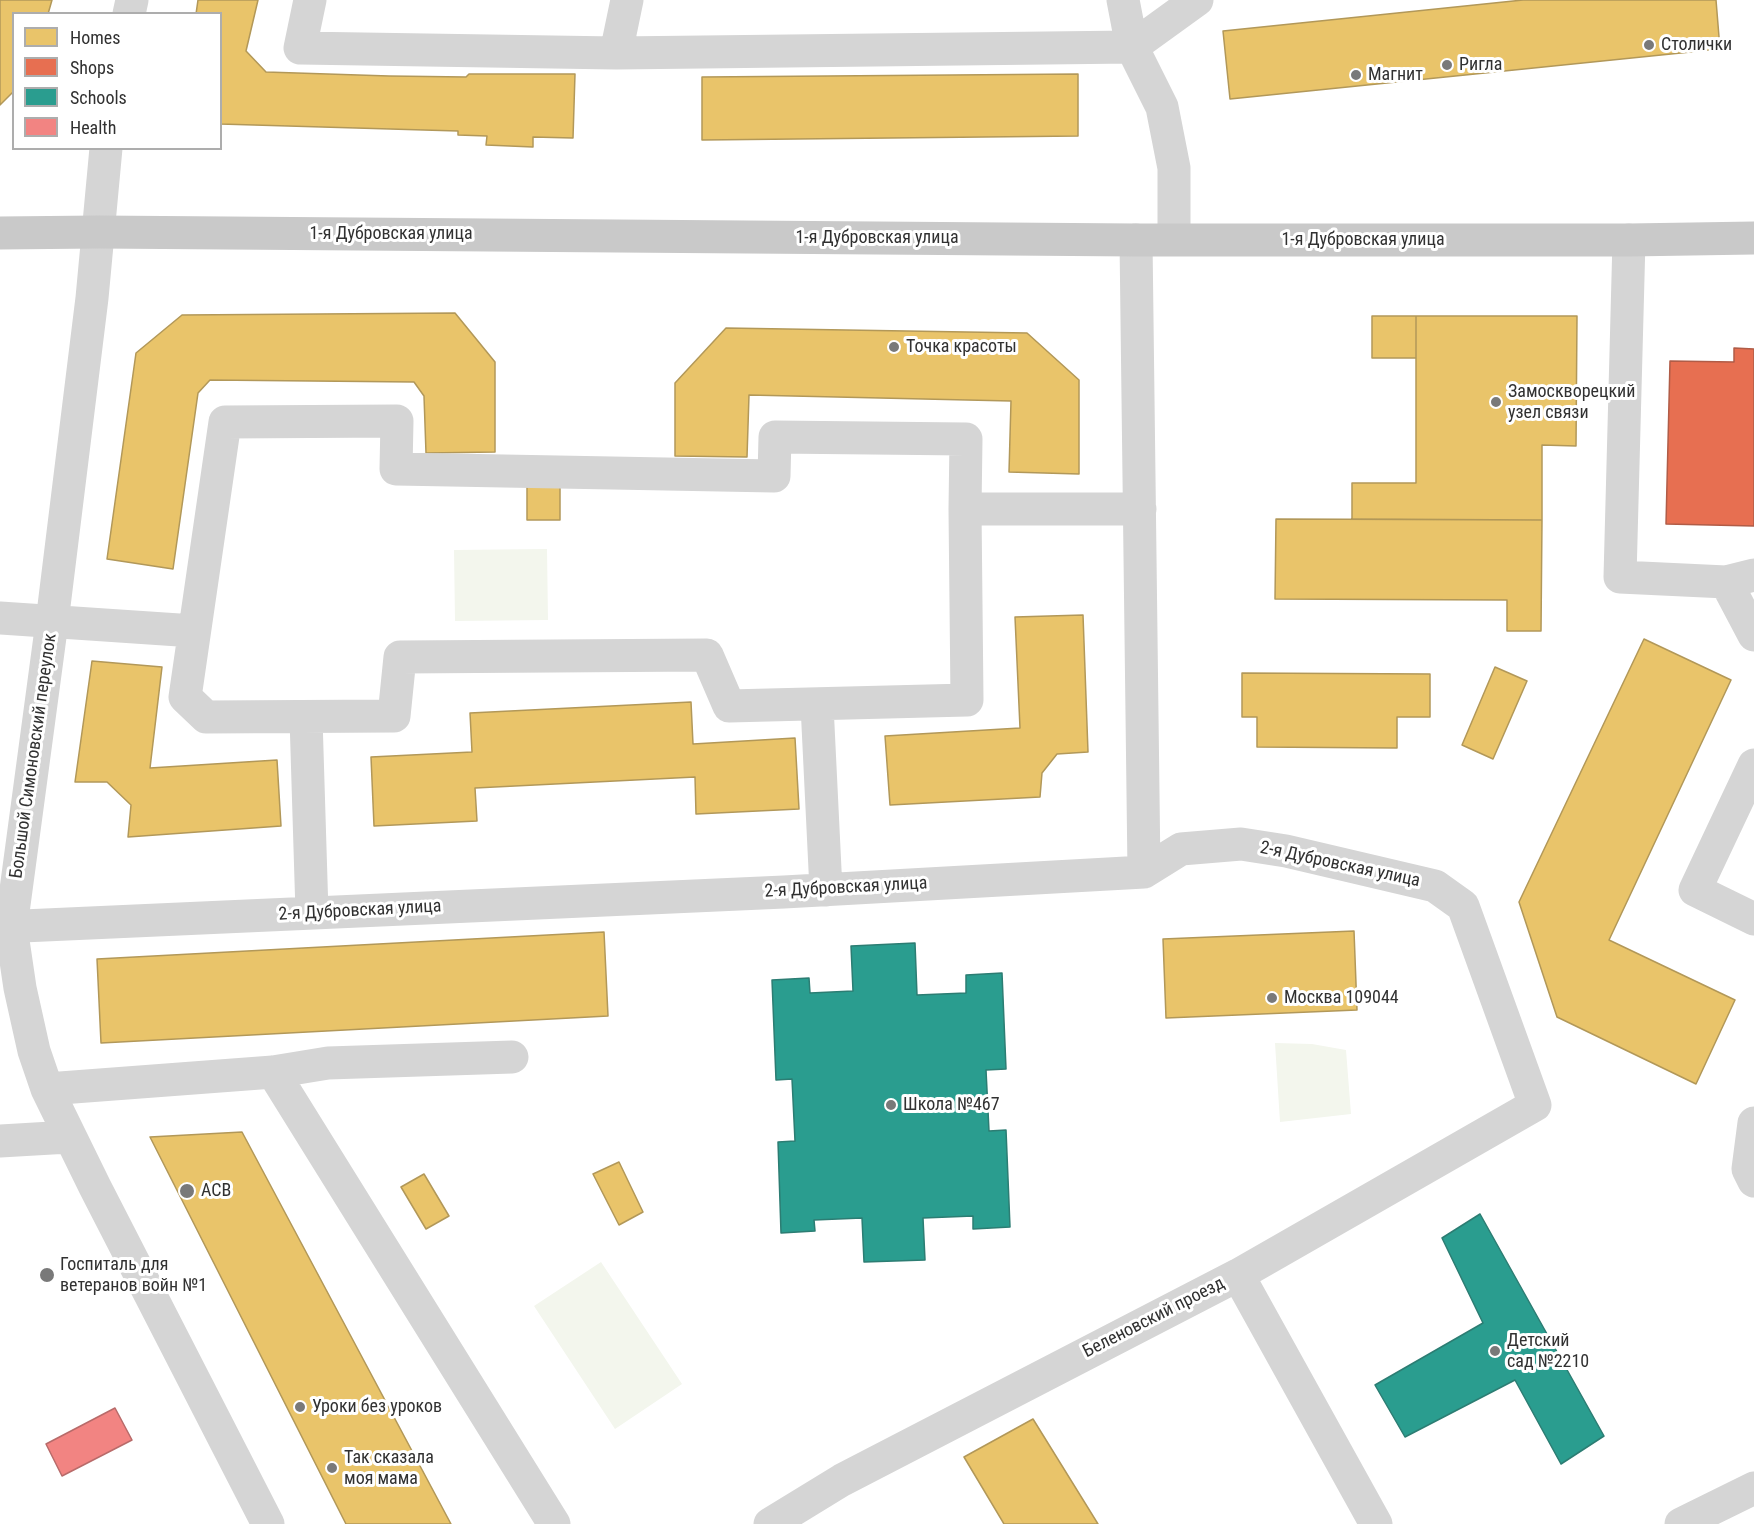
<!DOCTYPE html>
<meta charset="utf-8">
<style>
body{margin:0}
#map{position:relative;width:1754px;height:1524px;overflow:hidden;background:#fff;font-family:"Roboto Condensed",sans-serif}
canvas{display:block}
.legend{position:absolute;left:12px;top:12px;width:210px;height:138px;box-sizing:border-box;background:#fff;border:2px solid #adadad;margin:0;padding:8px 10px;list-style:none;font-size:18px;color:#313131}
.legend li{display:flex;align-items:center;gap:12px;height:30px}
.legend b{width:30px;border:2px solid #adadad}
</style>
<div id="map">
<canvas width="1754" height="1524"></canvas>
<ul class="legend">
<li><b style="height:16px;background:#e9c46a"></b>Homes</li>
<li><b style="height:16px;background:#e76f51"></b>Shops</li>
<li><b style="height:16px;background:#2a9d8f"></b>Schools</li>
<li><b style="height:16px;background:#f28482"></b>Health</li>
</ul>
</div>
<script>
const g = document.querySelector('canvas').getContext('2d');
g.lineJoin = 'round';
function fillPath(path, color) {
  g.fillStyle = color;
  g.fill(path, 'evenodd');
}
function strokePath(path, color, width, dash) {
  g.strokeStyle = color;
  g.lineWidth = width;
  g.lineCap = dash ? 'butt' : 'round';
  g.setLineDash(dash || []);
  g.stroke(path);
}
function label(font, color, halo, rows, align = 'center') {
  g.font = font + ' "Roboto Condensed",sans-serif';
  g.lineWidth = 6;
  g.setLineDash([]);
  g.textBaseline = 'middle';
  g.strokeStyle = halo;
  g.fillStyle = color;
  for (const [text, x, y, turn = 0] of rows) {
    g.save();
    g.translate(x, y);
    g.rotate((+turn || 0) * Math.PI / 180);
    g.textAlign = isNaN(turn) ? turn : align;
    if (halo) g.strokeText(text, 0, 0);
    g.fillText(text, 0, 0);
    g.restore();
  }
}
fillPath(new Path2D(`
 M547,549L548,620L455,621L454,550Z
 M1275,1043L1312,1044L1346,1050L1351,1114L1280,1122Z
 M601,1262L682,1384L615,1429L534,1306Z`), '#f3f6ed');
const homes = new Path2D(`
 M0,0H52L48,14H14V91L0,105Z
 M198,0H258L246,51L266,72L389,76L466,77L469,74H575L573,138L533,137V147L486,145L487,136L458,135V131L220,124V14H196Z
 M1523,0H1716L1720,49L1230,99L1223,31Z
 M1078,74V136L702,140V77Z
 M455,313L495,362V452L426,453L424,396L414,382L210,380L198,393L173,569L107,559L136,353L182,315Z
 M1372,316H1416V358H1372Z
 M1416,316H1577L1576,446L1542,445V520L1352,519V483H1416Z
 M726,328L1027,333L1079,380V474L1009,472L1011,401L749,395L747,457L675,456V383Z
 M527,484H560V520H527Z
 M1276,519L1542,520L1541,631H1507V600L1275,599Z
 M1083,615L1088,752L1057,754L1042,773L1040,797L890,805L885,736L1020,728L1015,617Z
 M1644,639L1731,680L1609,940L1735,1000L1696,1084L1557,1017L1519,902Z
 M92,661L162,667L150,768L277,760L281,826L128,837L131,805L107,782H75Z
 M1495,667L1527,681L1493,759L1462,745Z
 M1242,673L1430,674V717H1397V748L1257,747V717H1242Z
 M691,702L693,744L795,738L799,809L696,814L695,777L475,788L477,821L374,826L371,757L472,752L470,713Z
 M1354,931L1357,1010L1166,1018L1163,939Z
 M604,932L608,1016L101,1043L97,959Z
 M242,1132L451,1524H346L150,1137Z
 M619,1162L643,1212L619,1225L593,1174Z
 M424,1174L449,1216L426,1229L401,1187Z
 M1033,1419L1098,1524H1004L964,1457Z`);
fillPath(homes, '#e9c46a');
strokePath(homes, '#b29859', 1.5);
const shops = new Path2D(`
 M1734,348L1754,349V526L1666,524L1670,361L1734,362Z`);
fillPath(shops, '#e76f51');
strokePath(shops, '#b05c47', 1.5);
const schools = new Path2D(`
 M915,943L917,995L966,993V975L1002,973L1006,1069L986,1070L989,1131L1006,1130L1010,1227L973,1229V1216L923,1218L925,1260L864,1262L862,1218L814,1220L815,1231L781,1233L778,1142L795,1141L792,1079L776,1080L772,980L809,978L810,993L853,991L851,946Z
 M1480,1214L1604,1436L1561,1464L1515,1380L1405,1437L1375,1385L1483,1323L1442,1238Z`);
fillPath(schools, '#2a9d8f');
strokePath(schools, '#2c7d73', 1.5);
const health = new Path2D(`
 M115,1408L132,1440L62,1476L46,1444Z`);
fillPath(health, '#f28482');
strokePath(health, '#b86b6a', 1.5);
strokePath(new Path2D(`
 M310,0L300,48L616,53L1132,47L1197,0
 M1123,0L1132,47L1162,107L1174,168V239
 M129,14L132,0
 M616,53L627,0
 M106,148L92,298L52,622L11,927L20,988L34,1051L47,1089L95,1187L268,1524
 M1136,240L1144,872
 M1629,240L1620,577L1726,582L1754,635
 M965,509L967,700L729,706L707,655L400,657L394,716L206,717L185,697L225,422L397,421L396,469L774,476L775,437L966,439L965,509H1140
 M1726,582L1754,575
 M0,618L194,631
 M817,705L826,890
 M306,718L312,913
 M1754,765L1695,890L1754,919
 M0,927L784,892L1144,872L1181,849L1241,844L1286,851L1435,886L1463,906L1535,1105L1238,1275L842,1480L770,1524
 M273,1072L554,1524
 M47,1089L273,1072L328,1063L512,1057
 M1754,1123L1748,1169L1754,1181
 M0,1141L69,1137
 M1238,1275L1376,1524
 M1681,1524L1754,1488`), '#d5d5d5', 33);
strokePath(new Path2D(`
 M0,233L98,232L1136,240H1629L1754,238`), '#c9c9c9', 33);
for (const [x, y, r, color] of [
 [1649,45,6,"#797979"],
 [1447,65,6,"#797979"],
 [1356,75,6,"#797979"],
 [894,347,6,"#797979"],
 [1496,402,6,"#797979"],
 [1272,998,6,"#797979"],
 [891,1105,6,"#797979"],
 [187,1191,8,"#797979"],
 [47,1275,8,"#797979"],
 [1495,1351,6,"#797979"],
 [300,1407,6,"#797979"],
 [332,1468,6,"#797979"]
]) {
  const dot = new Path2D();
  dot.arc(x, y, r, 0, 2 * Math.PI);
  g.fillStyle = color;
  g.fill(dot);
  strokePath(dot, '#fff', 2);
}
label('18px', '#313131', '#fff', [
 ["Столички",1661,45],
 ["Ригла",1459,65],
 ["Магнит",1368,75],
 ["Точка красоты",906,347],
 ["Замоскворецкий",1508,392],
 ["узел связи",1508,413],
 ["Москва 109044",1284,998],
 ["Школа №467",903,1105],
 ["АСВ",201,1191],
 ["Госпиталь для",60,1265],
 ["ветеранов войн №1",60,1286],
 ["Детский",1507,1341],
 ["сад №2210",1507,1362],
 ["Уроки без уроков",312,1407],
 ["Так сказала",344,1458],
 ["моя мама",344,1479]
], 'left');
label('18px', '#313131', '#fff', [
 ["1-я Дубровская улица",391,234],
 ["1-я Дубровская улица",877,238],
 ["1-я Дубровская улица",1363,240],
 ["Большой Симоновский переулок",34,756,-82],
 ["2-я Дубровская улица",1340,865,12],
 ["2-я Дубровская улица",846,888,-3],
 ["2-я Дубровская улица",360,911,-3],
 ["Беленовский проезд",1154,1318,-27]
]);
</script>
